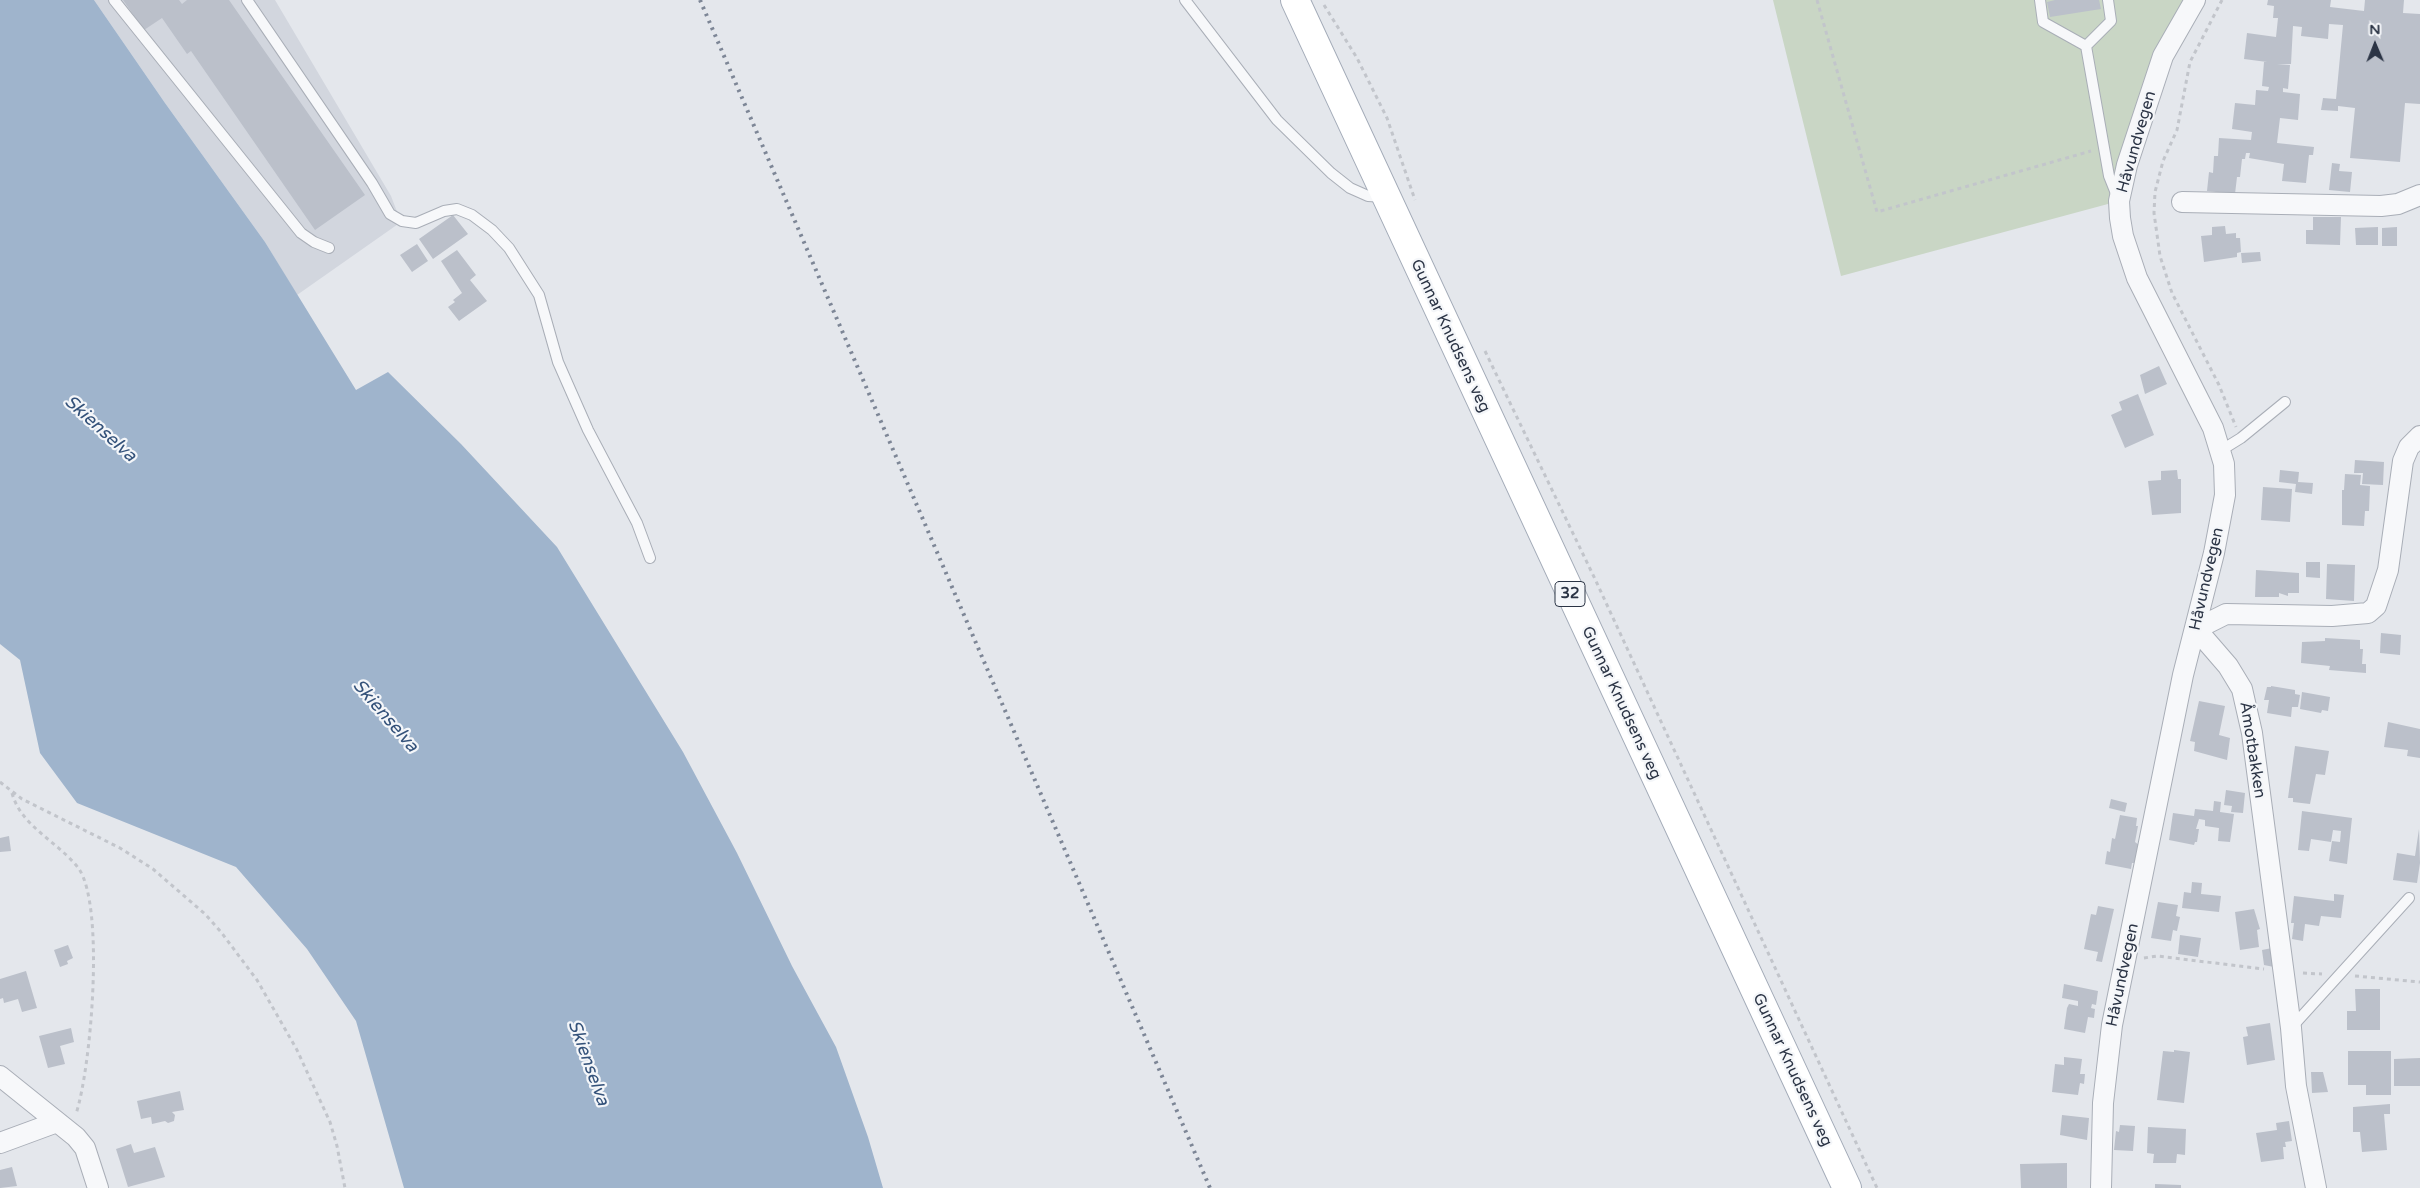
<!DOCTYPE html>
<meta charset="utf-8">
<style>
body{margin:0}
#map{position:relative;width:2420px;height:1188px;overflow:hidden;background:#e4e7ec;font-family:"Varela Round",sans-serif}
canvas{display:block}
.north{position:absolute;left:2350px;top:20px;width:50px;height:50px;-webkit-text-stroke:4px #f4f6f9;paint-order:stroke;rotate:359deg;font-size:14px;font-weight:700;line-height:20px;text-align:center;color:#2b3445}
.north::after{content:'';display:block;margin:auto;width:18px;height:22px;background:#2b3445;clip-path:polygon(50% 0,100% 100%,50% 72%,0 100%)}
</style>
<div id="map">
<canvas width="2420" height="1188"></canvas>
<div class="north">N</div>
</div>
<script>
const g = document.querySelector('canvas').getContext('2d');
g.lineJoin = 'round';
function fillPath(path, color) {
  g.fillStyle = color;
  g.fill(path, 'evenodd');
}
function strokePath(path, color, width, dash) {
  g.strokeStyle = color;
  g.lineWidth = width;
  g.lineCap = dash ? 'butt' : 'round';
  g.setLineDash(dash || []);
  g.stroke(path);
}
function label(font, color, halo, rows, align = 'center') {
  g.font = font + ' "Varela Round",sans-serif';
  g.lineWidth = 4.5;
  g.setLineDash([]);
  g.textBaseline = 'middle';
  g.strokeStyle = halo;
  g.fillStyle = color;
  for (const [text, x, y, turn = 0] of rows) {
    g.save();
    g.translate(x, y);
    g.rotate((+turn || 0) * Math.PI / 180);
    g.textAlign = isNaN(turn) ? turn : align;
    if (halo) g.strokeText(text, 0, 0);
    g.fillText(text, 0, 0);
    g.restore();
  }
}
fillPath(new Path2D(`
 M94,0H275L391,196L401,222L297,295L265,242L165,103Z`), '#d2d6de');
fillPath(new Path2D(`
 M1773,0H2195L2163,56L2119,201L1841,276Z`), '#c9d6c5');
fillPath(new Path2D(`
 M0,0H94L165,103L265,242L356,390L388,372L461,444L557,547L683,752L737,853L792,966L836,1047L868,1137L883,1188H404L356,1021L307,949L236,867L77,803L40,753L20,660L0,644Z`), '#9fb4cc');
fillPath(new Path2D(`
 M123,0H179L182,4L187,0H229L365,195L315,230L191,51L187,54L162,18L144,30Z
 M2055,0H2099L2101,9L2050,17L2047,2Z
 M2268,0H2331L2330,7L2364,11L2365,0H2404L2403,13L2420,14V104L2405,103L2400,162L2350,158L2355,108L2338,106V111L2321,110L2323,98L2336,99L2343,25L2329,24L2328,39L2301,36L2302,27L2293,26L2291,64H2277L2290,65L2288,89L2283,88V92L2300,94L2298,120L2280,118L2277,143L2314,147L2313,155H2309L2306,183L2282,181L2284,164L2249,158L2250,153H2246L2245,159H2242L2240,177H2237L2235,194L2207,191L2209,172L2213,173L2214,156H2218L2219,138L2251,140L2252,132L2232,129L2235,103L2255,105L2256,90L2268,91L2269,87L2262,86L2264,62H2267L2244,59L2247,33L2276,37L2278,18H2273L2274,6L2267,5Z
 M2332,163L2340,164L2339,171L2352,172L2350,192L2329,190Z
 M453,215L468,234L433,259L419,239Z
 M2313,217H2341L2340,245L2306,244V230H2313Z
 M2225,226L2226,234L2236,233V238H2240L2241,252L2237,253V257L2204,262L2201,236L2212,235V227Z
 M2378,227V245H2356L2355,228Z
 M2397,227V246H2382V228Z
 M417,244L428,261L412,272L400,255Z
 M457,250L476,275L470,280L487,301L459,321L448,307L455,302L453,300L462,293L441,261Z
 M2260,252L2261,261L2242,263L2241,253Z
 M2159,366L2167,384L2145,394L2140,375Z
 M2138,394L2154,435L2125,448L2111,415L2122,410L2119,402Z
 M2355,460L2384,462L2383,485L2362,484L2363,473H2354Z
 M2177,470L2178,479H2181V513L2152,515L2148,481L2161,480V471Z
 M2280,470L2299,472L2298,482L2313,483L2312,494L2295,492L2296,484L2279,482Z
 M2345,474L2361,475L2360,485L2370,486L2369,511H2365L2364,526L2342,525V490H2344Z
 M2263,487L2292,489L2290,522L2261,520Z
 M2306,562H2320V578L2306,577Z
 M2327,564L2355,565L2354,601L2326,599Z
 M2256,570L2299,573V593H2288V596L2279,593V597H2255Z
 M2381,633L2401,635L2400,655L2380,653Z
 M2325,638L2360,640V649H2363L2362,664H2366V673L2329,670L2330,666L2301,663L2302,642L2325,641Z
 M2271,686L2295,690V694L2300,695L2298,707H2292L2291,717L2267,713L2269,700H2264L2267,687H2271Z
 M2302,692L2330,697L2328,711L2322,710L2321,713L2300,709Z
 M2199,701L2225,706L2219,735L2230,738L2227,760L2194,751L2195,742L2190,741Z
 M2388,722L2420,729V758L2407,756L2408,750L2384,747Z
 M2295,746L2329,751L2325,775L2316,774L2310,804L2293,802V798H2288Z
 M2226,790L2245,793L2243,813L2231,812L2232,806L2224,805Z
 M2111,799L2127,803L2125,812L2109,808Z
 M2214,801L2221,802L2220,812L2234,814L2230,842L2218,841L2219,828L2205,826V820L2199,819L2196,829H2199L2197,842H2195L2194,845L2169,840L2173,813L2194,816L2195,809L2213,811Z
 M2302,811L2352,818L2347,864L2329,861L2332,841L2340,842L2341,831L2333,830L2331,842L2311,839L2309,851L2298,850Z
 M2120,815L2137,818L2136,826H2138L2135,842L2139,845L2136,863H2132L2131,869L2105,864L2107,851L2110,852L2112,838L2115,839Z
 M2419,829L2420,863L2417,883L2393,880L2397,853L2415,856Z
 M9,836L11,851L0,852V838Z
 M2192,882L2202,883L2201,894L2221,896L2219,912L2182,908L2184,892L2191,893Z
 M2334,894L2344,895L2341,918L2321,916L2319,926L2305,924L2303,941L2292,939L2294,923H2291L2294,896L2334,901Z
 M2158,902L2178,905L2176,916L2180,917L2177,931L2173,930L2171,941L2151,938Z
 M2098,906L2114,909L2102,962L2096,961L2098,952L2084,949L2091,914L2096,915Z
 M2254,909L2260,929L2257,930L2259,947L2240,950L2235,912Z
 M2180,935L2201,938L2198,957L2178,954Z
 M68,945L73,958L67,961L68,964L60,967L54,950Z
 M2272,948L2274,967L2264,965L2262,950Z
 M26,971L37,1008L22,1012L18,999L4,1003L3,998L0,999V979Z
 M2064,984L2098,991L2096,1005L2092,1004L2091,1008L2095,1009L2094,1018L2088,1017L2085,1033L2064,1029L2067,1008L2069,1004L2078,1006V1001L2062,998Z
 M2355,989H2380V1030H2347V1011H2356Z
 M2270,1023L2275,1060L2247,1065L2243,1037L2248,1036L2246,1027Z
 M71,1028L74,1042L60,1046L65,1064L48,1068L39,1036Z
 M2174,1050L2190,1052L2184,1103L2157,1100L2163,1051L2174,1052Z
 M2348,1051H2391V1095H2366V1085H2348Z
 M2064,1057L2082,1059L2080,1074H2085L2084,1084L2080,1083L2078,1095L2052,1092L2055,1064L2064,1065Z
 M2420,1058V1086H2394V1059Z
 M2311,1072H2323L2328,1092L2312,1093Z
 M180,1091L184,1110L172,1112L175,1115L174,1121L168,1123L165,1121L152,1124L151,1117L141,1119L137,1101Z
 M2390,1104V1114H2384L2387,1150L2362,1152L2360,1132H2353V1107Z
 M2062,1115L2089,1118L2087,1140L2060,1135Z
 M2289,1121L2292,1141L2285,1142L2286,1147H2283L2284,1159L2261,1162L2256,1133L2277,1130L2276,1123Z
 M2120,1125L2135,1126L2133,1151L2114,1150L2116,1131L2119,1132Z
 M2148,1127L2186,1129L2185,1155L2177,1154L2176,1163H2153L2154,1154L2147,1153Z
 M131,1144L134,1153L155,1147L165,1177L128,1187L116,1149Z
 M2067,1163V1188H2021L2020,1164Z
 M12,1167L17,1186L0,1188V1170Z
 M2155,1184L2181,1185V1188H2155Z`), '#bbc0ca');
const lane = new Path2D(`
 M114,0L301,233L314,242L329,248
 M247,0L372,183L390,214L402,221L416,223L444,211L457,209L472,215L492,230L509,248L539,295L558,362L588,430L637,523L650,558
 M1185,0L1277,120L1331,173L1350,188L1368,196L1384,197
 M2040,0L2043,22L2086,46L2111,21L2108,0
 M2086,46L2109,176L2117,196
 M2220,451L2241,438L2285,402
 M2292,1027L2409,898`);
const street = new Path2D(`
 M2182,202L2381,206L2398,204L2420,195
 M0,1076L76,1137L85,1148L98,1188
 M0,1143L57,1122
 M2101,1188L2103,1103L2112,1025L2183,675L2214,553L2225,495L2224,464L2213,428L2137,278L2123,236L2120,218L2119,201L2127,165L2163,56L2195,0
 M2316,1188L2296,1086L2291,1028L2252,733L2242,689L2228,666L2196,629L2226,614L2332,616L2368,613L2376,606L2388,570L2403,461L2409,447L2420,436`);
const primary = new Path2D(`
 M1295,0L1847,1188`);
strokePath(lane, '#a9aeb7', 12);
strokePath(street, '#a9aeb7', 22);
strokePath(primary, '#a3abb8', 30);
strokePath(new Path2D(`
 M1817,0L1877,212L2091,151
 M2222,0L2190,62L2177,130L2163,161L2155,192L2154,213L2160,256L2172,293L2219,385L2236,427
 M1324,5L1357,58L1387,118L1415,200
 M1485,351L1595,579L1877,1188
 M0,782L22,799L120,848L153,869L205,914L221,932L257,980L297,1050L330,1122L337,1146L345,1188
 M12,793C21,827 59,842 79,869C105,908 91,1068 76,1114
 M2144,958L2157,956L2264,969
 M2303,973L2322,974
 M2355,976L2420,982`), '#c2c5cb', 3, [4, 4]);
strokePath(lane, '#f7f8fa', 10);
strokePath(street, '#f7f8fa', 20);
strokePath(primary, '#fff', 28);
strokePath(new Path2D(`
 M700,0L1210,1188`), '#7d8696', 4, [2.5, 5]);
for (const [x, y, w] of [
 [1570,594,30]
]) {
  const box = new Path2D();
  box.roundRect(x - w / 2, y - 12.5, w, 25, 4);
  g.fillStyle = '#f4f6f9';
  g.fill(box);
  strokePath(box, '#2b3445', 1);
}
label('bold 15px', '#2b3445', null, [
 ["32",1570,594]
]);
label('16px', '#2b3445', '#f4f6f9', [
 ["Håvundvegen",2137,142,-74],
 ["Gunnar Knudsens veg",1450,336,65],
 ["Håvundvegen",2207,579,-77],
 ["Gunnar Knudsens veg",1621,703,65],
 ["Åmotbakken",2252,750,81],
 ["Håvundvegen",2123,975,-78],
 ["Gunnar Knudsens veg",1792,1070,65]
]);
label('italic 18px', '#34527a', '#f4f6f9', [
 ["Skienselva",100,429,42],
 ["Skienselva",385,716,49],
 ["Skienselva",588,1063,70]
]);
</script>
